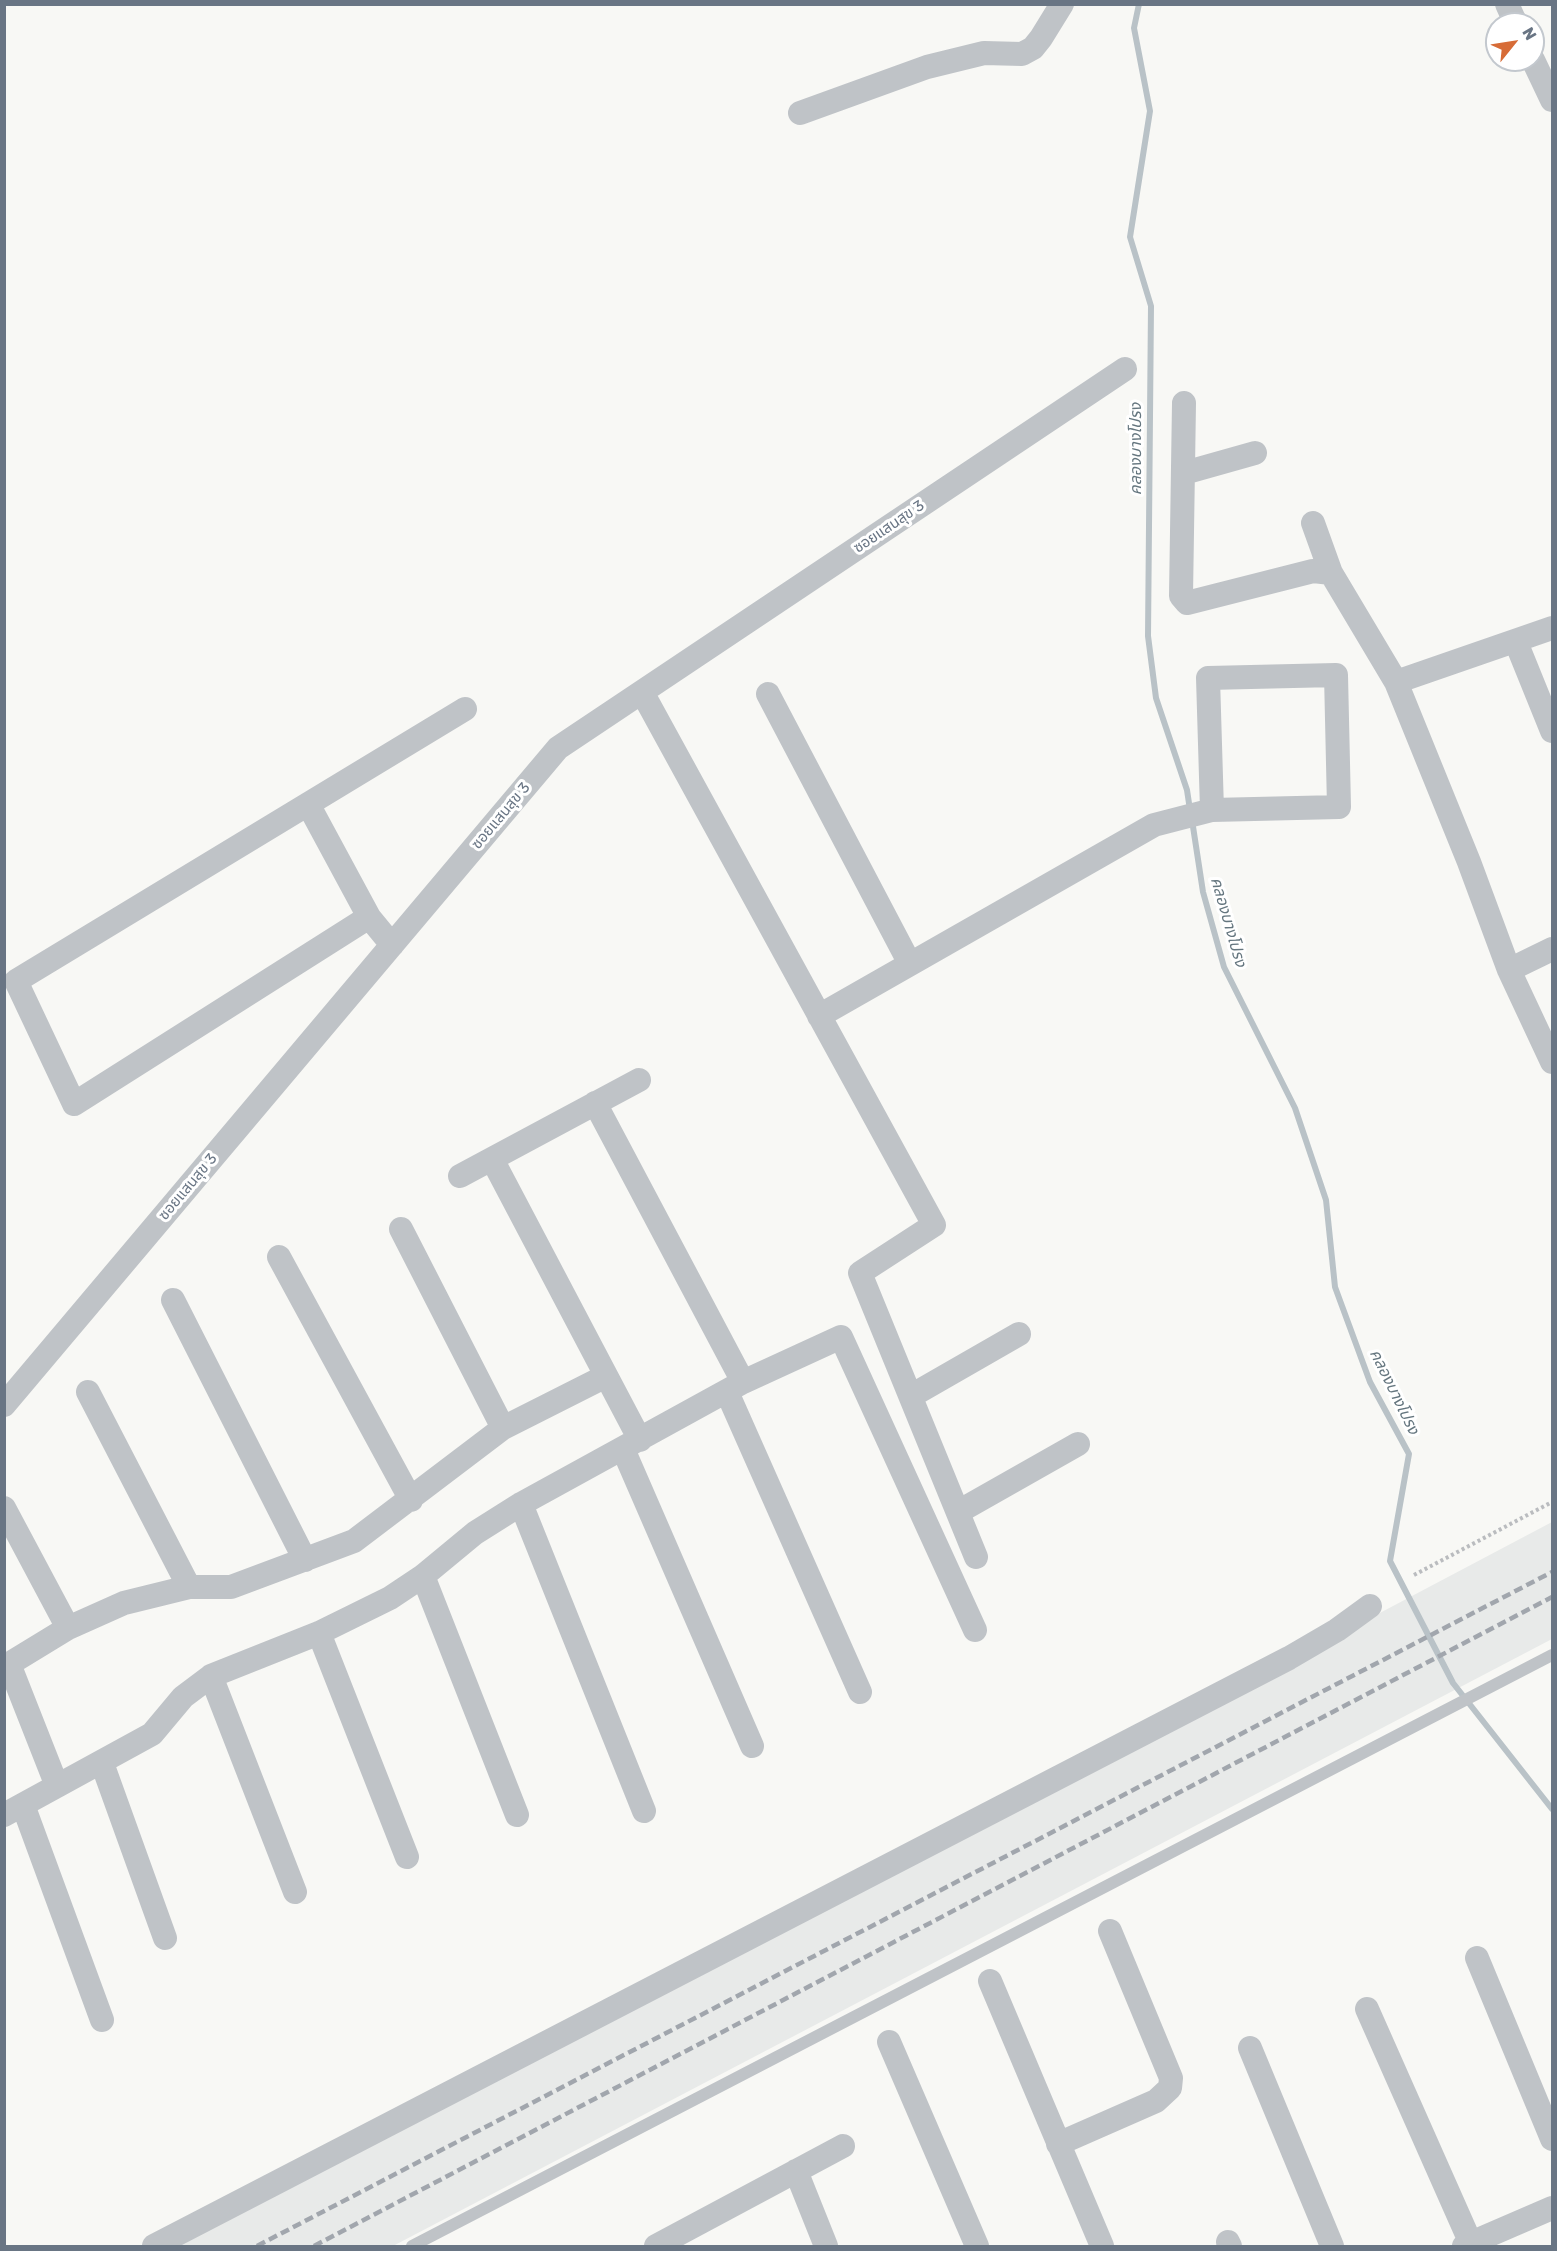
<!DOCTYPE html>
<meta charset="utf-8">
<style>
body{margin:0}
#map{position:relative;width:1557px;height:2251px;overflow:hidden;background:#f8f8f5;font-family:Rubik,sans-serif}
canvas{display:block}
.frame{position:absolute;inset:0;border:6px solid #697584;pointer-events:none}
.north{position:absolute;left:1485px;top:12px;width:60px;height:60px;box-sizing:border-box;background:#fff;border:2px solid #c3c8ce;border-radius:50%;rotate:60deg;font-size:16px;font-weight:700;line-height:24px;text-align:center;color:#697584}
.north::after{content:'';display:block;margin:auto;width:21px;height:27px;background:#d76c37;clip-path:polygon(50% 0,100% 100%,50% 72%,0 100%)}
</style>
<div id="map">
<canvas width="1557" height="2251"></canvas>
<div class="frame"></div>
<div class="north">N</div>
</div>
<script>
const g = document.querySelector('canvas').getContext('2d');
g.lineJoin = 'round';
function fillPath(path, color) {
  g.fillStyle = color;
  g.fill(path, 'evenodd');
}
function strokePath(path, color, width, dash) {
  g.strokeStyle = color;
  g.lineWidth = width;
  g.lineCap = dash ? 'butt' : 'round';
  g.setLineDash(dash || []);
  g.stroke(path);
}
function label(font, color, halo, rows, align = 'center') {
  g.font = font + ' Rubik,"Noto Sans Thai",sans-serif';
  g.lineWidth = 6;
  g.setLineDash([]);
  g.textBaseline = 'middle';
  g.strokeStyle = halo;
  g.fillStyle = color;
  for (const [text, x, y, turn = 0] of rows) {
    g.save();
    g.translate(x, y);
    g.rotate((+turn || 0) * Math.PI / 180);
    g.textAlign = isNaN(turn) ? turn : align;
    if (halo) g.strokeText(text, 0, 0);
    g.fillText(text, 0, 0);
    g.restore();
  }
}
fillPath(new Path2D(`
 M1552,1522V1639L393,2246H172L481,2088Z`), '#e8eae9');
strokePath(new Path2D(`
 M1139,4L1134,28L1150,111L1130,237L1151,306L1148,636L1156,698L1187,790L1190,810
 M1192,820L1203,892L1224,967L1295,1108L1326,1200L1335,1287L1370,1382L1409,1454L1390,1561L1453,1683L1552,1809`), '#b9c2c7', 6);
strokePath(new Path2D(`
 M1414,1575L1552,1502`), '#babcbf', 4, [3, 3]);
strokePath(new Path2D(`
 M412,2246L1552,1655`), '#bfc3c7', 12);
strokePath(new Path2D(`
 M1507,4L1516,24
 M1533,60L1552,100
 M800,113L927,67L984,53L1022,54L1033,48L1041,38L1062,4
 M1184,403L1181,596L1187,603L1313,571L1331,573L1396,682L1469,862L1509,970L1552,1062
 M1184,473L1255,453
 M1313,523L1331,573
 M1516,642L1552,731
 M1336,675L1339,807L1212,810L1208,678Z
 M1396,682L1552,628
 M642,692L934,1225L860,1273L976,1557
 M768,694L910,964
 M308,804L369,917L392,945
 M369,917L74,1104L16,981L465,709
 M1509,970L1552,949
 M819,1016L1154,825L1212,810
 M595,1103L743,1382
 M492,1159L640,1440
 M460,1176L639,1080
 M401,1229L503,1428
 M279,1257L411,1500
 M173,1300L305,1560
 M88,1392L189,1587
 M727,1392L860,1692
 M911,1396L1019,1334
 M4,1405L558,748L1125,369
 M623,1449L752,1746
 M521,1504L644,1811
 M4,1508L68,1628
 M958,1512L1078,1444
 M423,1576L517,1815
 M319,1633L407,1857
 M211,1676L295,1892
 M102,1763L165,1938
 M57,1786L9,1664L68,1628L124,1603L189,1587H231L354,1541L503,1428L606,1376
 M23,1805L102,2020
 M4,1815L152,1734L183,1697L211,1676L319,1633L390,1598L423,1576L475,1533L521,1504L743,1382L841,1337L975,1630
 M1477,1958L1552,2139
 M990,1981L1102,2246
 M1367,2009L1472,2246
 M889,2042L977,2246
 M1250,2048L1332,2246
 M1058,2144L1156,2101L1170,2088L1171,2078L1110,1931
 M796,2171L826,2246
 M1228,2242L1230,2246
 M154,2246L1289,1658L1337,1630L1370,1606
 M656,2246L843,2146
 M1464,2246L1552,2208`), '#bfc3c7', 24);
strokePath(new Path2D(`
 M257,2246L1552,1572
 M314,2246L1552,1597`), '#a1a6ad', 4.5, [9, 4.5]);
label('15px', '#697584', '#fff', [
 ["ซอยแสนสุข 3",889,527,-34],
 ["ซอยแสนสุข 3",501,816,-50],
 ["ซอยแสนสุข 3",188,1187,-50]
]);
label('italic 16px', '#65767f', '#fff', [
 ["คลองบางโปรง",1136,449,-90],
 ["คลองบางโปรง",1228,922,74],
 ["คลองบางโปรง",1394,1392,64]
]);
</script>
